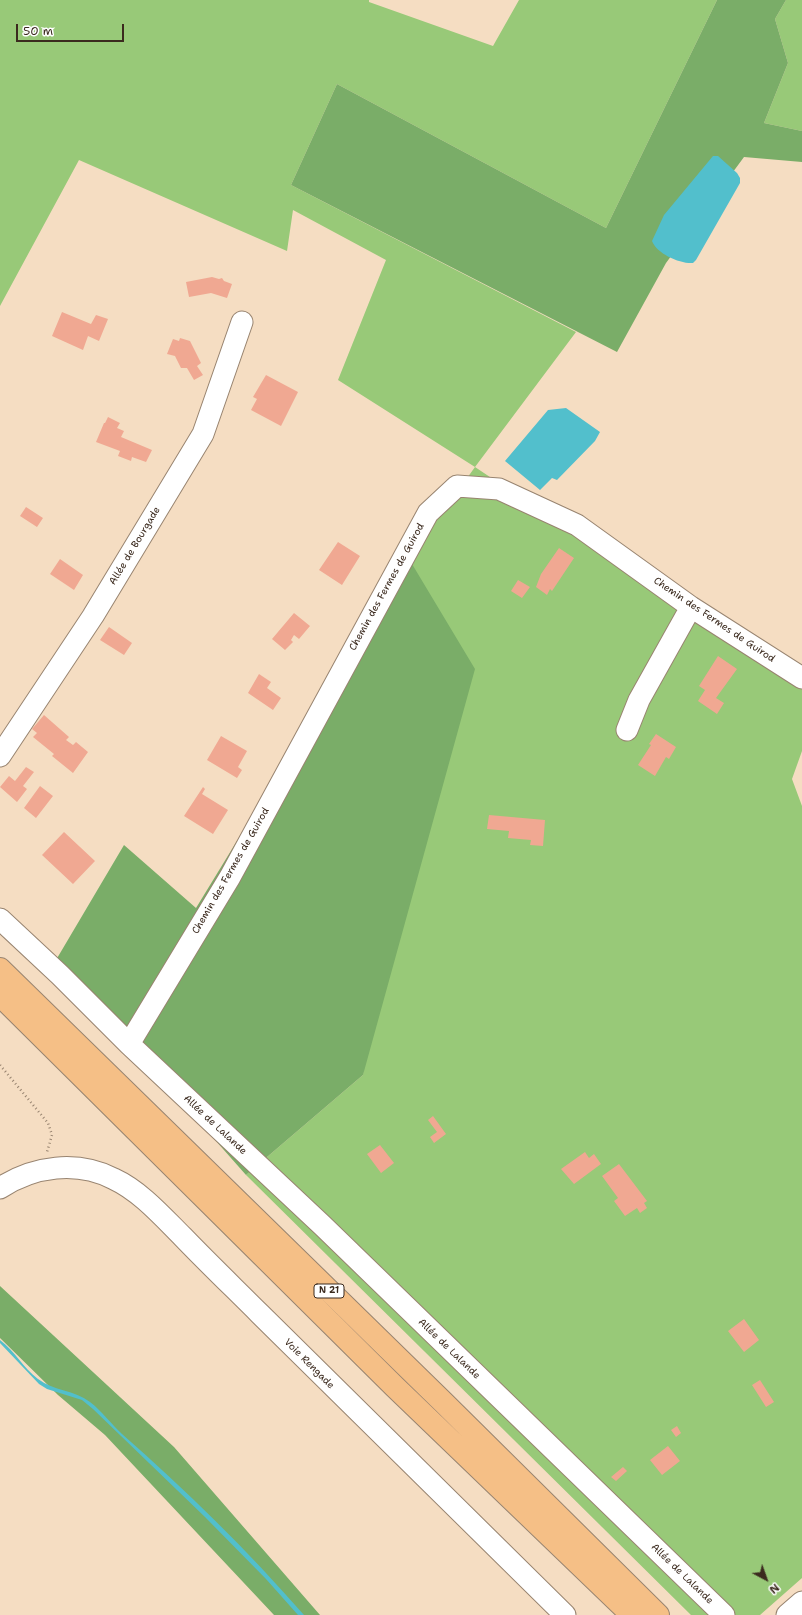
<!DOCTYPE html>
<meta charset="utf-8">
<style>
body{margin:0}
#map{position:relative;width:802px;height:1615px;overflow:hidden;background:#f5ddc2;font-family:"Shantell Sans",sans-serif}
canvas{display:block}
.north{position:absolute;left:746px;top:1559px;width:40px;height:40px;-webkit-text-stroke:3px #fff;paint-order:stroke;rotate:139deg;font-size:11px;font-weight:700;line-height:16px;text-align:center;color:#3b2a1e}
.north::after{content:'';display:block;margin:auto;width:14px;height:18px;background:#3b2a1e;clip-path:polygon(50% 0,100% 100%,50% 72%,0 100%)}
.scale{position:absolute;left:16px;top:24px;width:108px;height:18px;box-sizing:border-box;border:2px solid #3b2a1e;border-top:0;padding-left:5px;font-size:12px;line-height:14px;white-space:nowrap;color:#3b2a1e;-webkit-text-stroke:3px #fff;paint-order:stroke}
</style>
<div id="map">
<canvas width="802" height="1615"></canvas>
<div class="north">N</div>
<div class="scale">50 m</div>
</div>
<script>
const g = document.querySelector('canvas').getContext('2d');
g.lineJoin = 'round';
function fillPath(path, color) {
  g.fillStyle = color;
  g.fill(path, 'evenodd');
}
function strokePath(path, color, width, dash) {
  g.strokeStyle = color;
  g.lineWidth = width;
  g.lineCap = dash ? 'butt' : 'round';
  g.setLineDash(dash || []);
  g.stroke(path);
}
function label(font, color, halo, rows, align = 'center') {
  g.font = font + ' "Shantell Sans",sans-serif';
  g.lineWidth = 3;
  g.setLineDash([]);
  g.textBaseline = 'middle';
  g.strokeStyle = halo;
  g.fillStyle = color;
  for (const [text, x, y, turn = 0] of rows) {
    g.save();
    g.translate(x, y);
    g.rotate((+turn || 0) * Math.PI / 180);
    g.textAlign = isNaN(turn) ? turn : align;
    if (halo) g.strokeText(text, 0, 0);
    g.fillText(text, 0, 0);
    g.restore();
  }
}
fillPath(new Path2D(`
 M0,0H369V2L493,46L519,0H717L606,228L337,84L291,185L576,332L475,467L802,686V751L792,779L802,806V1578L760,1615H691L246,1175L363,1075L409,559L475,467L338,380L386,260L293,210L287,251L79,160L0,306Z
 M786,0H802V131L764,123L788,63L775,19Z`), '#98c978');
fillPath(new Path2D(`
 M717,0H786L775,19L788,63L764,123L802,131V162L744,157L666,263L617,352L291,185L337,84L606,228Z
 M409,559L475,669L363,1075L246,1175L56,960L124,845L196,908Z
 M0,1286L174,1447L320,1615H274L105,1435L58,1395L0,1338Z`), '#7aad68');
fillPath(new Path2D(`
 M713,156H718L737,173L740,178V183L696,260L693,263C680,264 657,254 652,241L664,215Z
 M566,408L600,432L595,441L557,480L552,478L540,490L505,461L548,410Z
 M0,1340C15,1351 23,1368 38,1379C54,1391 74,1390 90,1402C102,1411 111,1424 122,1434C186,1490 248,1551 304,1615H298L266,1579L205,1517L93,1409L82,1400L47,1389L39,1384L0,1343Z`), '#52bfcc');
fillPath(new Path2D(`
 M212,277L219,279L222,278L224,281L232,284L227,298L211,293L189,297L186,282Z
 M62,312L91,324L96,315L108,319L99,341L88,336L83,350L52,336Z
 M180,338L190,341L201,363L197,366L203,375L194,380L187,368H181L175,356L167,354L173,339L179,341Z
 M266,375L298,392L281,426L251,410L257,399L253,397Z
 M108,417L120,423L117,428L124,431L121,437L152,450L146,462L132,457L131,461L118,456L120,451L96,442L104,423H105Z
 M26,507L43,518L37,527L20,516Z
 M338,542L360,556L342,585L319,570Z
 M559,548L574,558L552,591L550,589L547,595L536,587L541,574Z
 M60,559L83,575L74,590L50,574Z
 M518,580L530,587L522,598L511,591Z
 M294,613L310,626L299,639L294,635L291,640L293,642L285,650L272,639Z
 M109,627L132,643L124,655L100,640Z
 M718,656L737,669L716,698L724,703L717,714L698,701L705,690L699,686Z
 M259,674L271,682L267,688L281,698L273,710L248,693Z
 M44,715L69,737L66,740L73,745L76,742L88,752L73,773L52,756L54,754L33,737L37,733L32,729Z
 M656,734L676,747L669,759L666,757L655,776L638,765L651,745L649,744Z
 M221,736L247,751L238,767L242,770L237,778L207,760Z
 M26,767L34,772L23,786L27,789L17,802L0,787L9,776L15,781Z
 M40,786L53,796L36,818L24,808Z
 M203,787L205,789L202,794L228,810L213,834L184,816Z
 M489,815L545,820L543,846L530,845L531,840L508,838L509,831L487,829Z
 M64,832L95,861L73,884L42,855Z
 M433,1116L446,1134L434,1143L430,1137L437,1132L428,1120Z
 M380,1145L394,1163L381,1173L367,1154Z
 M585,1152L589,1158L594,1154L601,1164L574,1184L561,1169Z
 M619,1164L647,1201L644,1203L647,1208L640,1213L637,1208L625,1216L614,1201L618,1198L602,1176Z
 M744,1319L759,1340L744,1352L728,1331Z
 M760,1380L774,1402L766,1407L752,1385Z
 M677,1426L681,1433L676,1437L671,1430Z
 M668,1446L680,1461L662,1475L650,1460Z
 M623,1467L627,1471L616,1481L611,1477Z`), '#f0a892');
const minor = new Path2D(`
 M627,730L639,700L691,607
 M0,756L93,616L203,434L242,322
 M0,919L60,975L129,1044L323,1226L724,1615
 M129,1044L230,877L428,513L457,486L499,489L577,525L691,607L802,678
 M0,1188C34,1166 77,1160 114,1179C140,1191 162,1216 183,1237C208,1263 234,1288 260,1314C361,1415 463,1515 565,1615
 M787,1615L802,1602`);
const highway = new Path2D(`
 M0,969L443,1402L658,1615
 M0,995L395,1387L632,1615`);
strokePath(minor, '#988470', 23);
strokePath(highway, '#988470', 24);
strokePath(new Path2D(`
 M0,1065L48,1123L52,1135L47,1152`), '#988470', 2.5, [1, 3]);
strokePath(minor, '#fff', 21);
strokePath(highway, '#f5bf86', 22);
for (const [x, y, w] of [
 [329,1291,30]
]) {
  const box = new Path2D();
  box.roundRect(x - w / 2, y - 7, w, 14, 3);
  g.fillStyle = '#fff';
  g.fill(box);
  strokePath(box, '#3b2a1e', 1);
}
label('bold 9px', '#3b2a1e', null, [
 ["N 21",329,1291]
]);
label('10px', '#3b2a1e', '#fff', [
 ["Allée de Bourgade",135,546,-59],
 ["Chemin des Fermes de Guirod",387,587,-61],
 ["Chemin des Fermes de Guirod",714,620,34],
 ["Chemin des Fermes de Guirod",231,871,-60],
 ["Allée de Lalande",215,1125,43],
 ["Allée de Lalande",449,1349,44],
 ["Voie Rengade",309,1364,45],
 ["Allée de Lalande",682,1574,44]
]);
</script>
